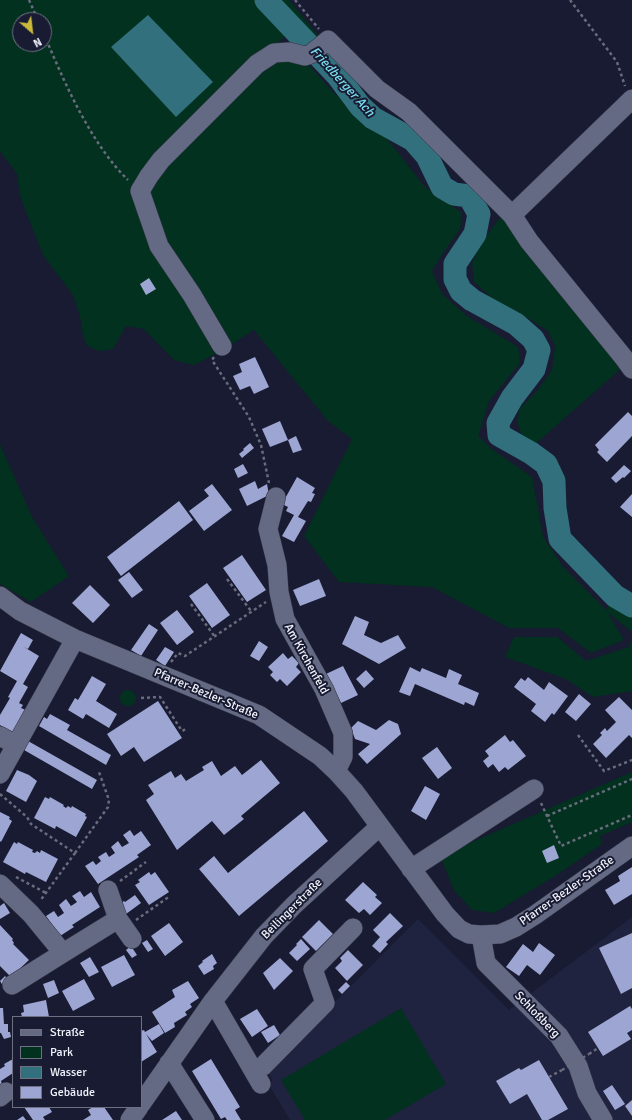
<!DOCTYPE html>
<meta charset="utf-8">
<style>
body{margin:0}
#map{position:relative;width:632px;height:1120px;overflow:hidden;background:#181b31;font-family:Signika,sans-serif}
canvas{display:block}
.legend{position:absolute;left:12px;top:1016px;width:130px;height:92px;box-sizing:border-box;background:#181b31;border:1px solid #6f7183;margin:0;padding:5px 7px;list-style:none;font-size:12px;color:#f1f3fd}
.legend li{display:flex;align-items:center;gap:8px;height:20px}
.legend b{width:20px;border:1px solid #6f7183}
.north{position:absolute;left:12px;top:12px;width:40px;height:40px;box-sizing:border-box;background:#181b31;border:1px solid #6f7183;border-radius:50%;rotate:152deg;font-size:11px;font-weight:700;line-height:16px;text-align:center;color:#f1f3fd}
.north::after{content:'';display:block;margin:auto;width:14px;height:18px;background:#caba3a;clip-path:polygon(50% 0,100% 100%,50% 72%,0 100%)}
</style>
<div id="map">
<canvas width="632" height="1120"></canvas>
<ul class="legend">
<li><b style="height:5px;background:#656a84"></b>Straße</li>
<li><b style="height:11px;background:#02311f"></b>Park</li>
<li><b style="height:11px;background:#31707c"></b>Wasser</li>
<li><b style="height:11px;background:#9da6d3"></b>Gebäude</li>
</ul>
<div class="north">N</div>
</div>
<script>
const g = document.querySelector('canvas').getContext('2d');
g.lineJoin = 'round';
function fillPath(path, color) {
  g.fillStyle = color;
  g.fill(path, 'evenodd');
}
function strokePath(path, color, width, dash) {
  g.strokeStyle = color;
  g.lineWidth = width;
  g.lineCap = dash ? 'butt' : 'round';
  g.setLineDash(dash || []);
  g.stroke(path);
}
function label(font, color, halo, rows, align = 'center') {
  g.font = font + ' Signika,sans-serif';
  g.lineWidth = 4;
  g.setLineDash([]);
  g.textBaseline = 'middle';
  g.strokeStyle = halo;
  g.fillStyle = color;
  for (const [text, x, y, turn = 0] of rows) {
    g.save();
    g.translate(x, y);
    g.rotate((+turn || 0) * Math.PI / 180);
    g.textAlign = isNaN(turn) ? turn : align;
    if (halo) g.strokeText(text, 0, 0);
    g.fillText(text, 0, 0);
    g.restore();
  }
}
fillPath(new Path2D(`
 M632,917V1120H290L269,1085L273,1080L266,1071L418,919L509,1010Z`), '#1f233f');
fillPath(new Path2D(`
 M0,0H258L290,32L249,68L138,187L221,351L194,365L174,360L144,329L126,326L113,349L99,351L87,346L83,335L80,316L73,295L43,255L20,196L17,174L0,151ZM20,20H44V44H20Z
 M274,0H289L321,39L314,46Z
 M273,60L305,61L333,92L385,136L425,187L462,213L460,229L441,256L432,271L442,294L467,316L518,347L520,363L489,401L478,436L493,450L532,477L543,537L564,568L606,610L618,588L632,594V632L607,612L624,640L591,653L558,628H509L432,587L339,582L304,536L352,439L328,421L254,330L229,346L162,244L147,185Z
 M501,216L624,366L533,446L522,436L517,421L520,408L536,392L552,370L555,346L548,331L523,315L494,300L474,282L472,263L481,244Z
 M0,444L32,517L69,576L31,602L0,584Z
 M514,637H557L586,661L629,647L632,638V691L593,697L566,679L505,657Z
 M120 698a8 8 0 1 1 16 0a8 8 0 1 1-16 0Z
 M632,772V822L600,836L602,844L555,876L494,913L472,910L454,890L440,856Z
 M401,1008L446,1084L385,1120H305L281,1080Z`), '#02311f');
fillPath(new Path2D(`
 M148,15L213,82L176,117L111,47Z`), '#31707c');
strokePath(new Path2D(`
 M266,0L337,75L360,106L373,118L413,140L427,156L442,187L454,194L469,196L479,214L475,234L455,264V279L461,291L472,300L516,324L533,339L539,350L534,369L512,398L498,423L499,435L531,453L546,464L554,481L555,508L560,539L615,596L632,606`), '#31707c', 23);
fillPath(new Path2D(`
 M149,278L156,289L146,295L140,284Z
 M255,357L269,387L254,394L250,386L240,390L233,376L242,372L239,364Z
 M628,412L632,416V436L607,462L597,452L599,450L595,445Z
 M280,421L288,440L270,447L262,429Z
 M296,436L302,450L293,453L288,440Z
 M250,443L254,448L242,458L239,454L244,450L243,449Z
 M243,464L248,473L238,478L234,469Z
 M624,465L631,471L624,478L623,477L616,483L611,478Z
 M297,477L315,488L312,493L315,494L311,502L308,501L298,517L306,521L294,542L282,536L294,515L286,511L288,507L282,504Z
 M255,481L258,489L267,484L269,495L247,506L239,489Z
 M212,484L232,510L204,531L189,511L209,496L204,490Z
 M632,494V517L620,507Z
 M179,501L193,520L121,576L107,557Z
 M242,555L266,590L247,602L223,568Z
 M129,572L143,590L132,598L118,580Z
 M319,579L326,596L300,606L293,590Z
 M207,583L230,615L212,628L189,596Z
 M90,585L110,605L93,623L72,603Z
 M177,610L194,632L177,645L160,623Z
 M355,616L369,622L364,635L381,643L398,635L406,648L379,664L342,644Z
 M149,624L158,630L141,656L131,650Z
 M21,633L33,640L28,649L24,647L39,656L23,684L28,687L19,703L23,705L21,708L26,710L13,733L0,725V715L10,698L8,697L17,681L0,671Z
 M259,641L268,647L259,661L250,656Z
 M165,647L174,652L165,666L156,660Z
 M283,653L288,659L292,656L299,663L296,667L301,672L287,686L280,679L277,682L270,675L273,672L268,667Z
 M343,666L358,695L341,703L326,674Z
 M410,667L420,672L422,668L446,678L449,669L462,675L458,684L479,693L474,706L465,702L464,705L415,684L410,696L399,692Z
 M366,670L374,679L364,688L356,679Z
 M92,676L106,684L96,701L117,714L109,728L86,714L83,719L68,710L75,698L78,700Z
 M528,677L544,690L549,682L568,696L554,715L552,713L545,722L531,711L536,704L514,687L521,678L525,681Z
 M579,694L591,704L576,721L565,712Z
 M619,697L632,710V738L629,735L606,758L593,744L602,735L600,733L605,728L607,731L616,722L605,710Z
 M158,701L182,738L144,762L134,747L121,756L107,734Z
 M50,714L70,725L67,730L111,755L106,765L39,726L44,717L47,719Z
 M389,720L398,724L401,734L367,764L358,754L370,744L355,739L351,728L358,721L376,730Z
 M505,735L510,742L513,740L526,756L508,770L505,767L499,772L493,764L488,768L483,761L489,756L485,751Z
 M28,741L97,780L92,789L24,750Z
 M437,747L452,768L438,779L422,758Z
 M261,760L280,783L241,816L244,819L224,835L212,821L177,850L146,800L154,794L148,785L171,771L175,778L181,774L186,781L204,770L202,767L212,761L221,776L235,766L242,775Z
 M17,770L29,775L37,781L26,802L6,791Z
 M425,786L440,794L426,820L411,811Z
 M45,797L49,799L50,797L64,805L63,806L66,808L68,806L71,808L72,806L86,814L85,816L87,817L76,837L56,826L55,829L34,818Z
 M304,811L328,841L239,916L199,869L214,856L228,873Z
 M0,812L10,817L9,819L12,821L1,842L0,841Z
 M130,830L134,836L141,831L151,845L137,855L139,857L98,884L85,866L93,861L96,865L101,861L98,857L106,852L109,857L115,853L111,847L118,841L122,847L129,843L123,835Z
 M14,842L17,844L18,842L33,850L32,852L35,853L37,851L40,853L41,850L58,859L46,882L26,872L25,874L3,862Z
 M554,845L559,858L547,863L542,851Z
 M632,867V894L614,905L605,890L620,881L618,876Z
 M149,872L151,875L155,872L169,892L149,905L135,885L140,882L138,880Z
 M363,882L377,895L375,897L382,903L370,915L364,909L359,913L345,900Z
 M80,891L84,897L91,892L100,907L72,925L74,927L60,936L46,916L54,911L58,917L64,913L59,905L66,899L71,906L77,902L72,896Z
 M135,895L141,903L126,914L119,905L124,901L125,902Z
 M4,903L10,913L0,919V906Z
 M390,913L403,926L386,942L388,944L380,953L372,946L380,937L373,930Z
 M319,920L333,934L316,951L302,937Z
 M169,923L183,942L165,956L151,936Z
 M0,925L13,939L12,940L14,943L13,944L29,960L11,977L0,966Z
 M632,933V988L621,994L599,948Z
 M301,939L310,949L297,961L289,953L297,945L296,944Z
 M147,940L153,949L148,952L142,943Z
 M539,943L555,955L540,975L527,965L519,976L506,967L523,944L533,952Z
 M131,946L137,955L132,958L126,950Z
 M348,950L363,965L347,981L335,968L342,961L340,958Z
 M212,954L217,963L213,966L214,969L204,975L198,966L203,962L202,961Z
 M124,955L135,975L112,987L101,967Z
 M90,957L99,972L89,977L80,963Z
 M280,958L293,971L274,990L263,973Z
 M5,976L9,981L3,986L0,981Z
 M84,979L95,999L73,1011L62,991Z
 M54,980L59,993L48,998L43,984Z
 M188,981L199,998L190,1004L192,1007L185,1012L187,1015L174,1023L175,1027L165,1033L152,1012L175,997L172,990Z
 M346,982L350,986L342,994L338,990Z
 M46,1000L49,1017H22L21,1013L24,1012L23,1005Z
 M630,1006L632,1009V1030L627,1033L631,1039L603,1056L588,1032Z
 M0,1008H3L4,1024H8V1032H10L11,1037L4,1039L1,1033H0Z
 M257,1009L268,1026L252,1037L240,1019Z
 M159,1024L164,1033L152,1041L146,1034L157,1052L141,1062V1031L144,1030L145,1032Z
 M274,1025L280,1035L268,1043L261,1032Z
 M13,1059V1073L1,1081L2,1084L0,1085V1069L5,1066L4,1064Z
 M211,1059L240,1107L235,1110L241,1120H227L225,1117L221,1119L192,1071Z
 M539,1060L568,1109L548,1120H542L527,1094L510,1104L496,1081L519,1068L521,1070Z
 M612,1085L625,1104L615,1110L603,1091Z
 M632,1100V1116L625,1106Z
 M24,1107H49L52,1112L43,1117L45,1120H33Z
 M93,1107H104L113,1120H83L91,1115L88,1110Z
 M176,1111L182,1120H162Z
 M23,1116L26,1120H17Z`), '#9da6d3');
const minor = new Path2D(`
 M512,215L632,99
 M222,346L192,295L159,246L140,191L149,176L161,160L257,64L274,53L289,52L305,56L311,54L328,40L377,89L409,112L512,215L529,241L624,358L632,369
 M276,497L268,529L277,565L279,592L285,619L324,689L343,733V757L336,771
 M0,596L20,611L75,639L259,715L320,756L336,771L354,791L445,914L459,929L469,934L481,935L500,934L516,927L535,915L632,846
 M0,736L16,745
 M0,774L75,639
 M411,869L534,789
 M0,884L31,914L63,953
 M118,919L132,939
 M481,935L486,963L559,1036L578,1066L587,1093L603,1120
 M12,985L63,953L118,919L108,890
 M213,1001L261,1084
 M169,1063L205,1120
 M254,1071L263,1066L325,1003L313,969L353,928
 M0,1097L6,1092
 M141,1104L213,1001L264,936L294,905L380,826
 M130,1120L139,1107`);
strokePath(minor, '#343546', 20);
strokePath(new Path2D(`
 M29,0L38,20
 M295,0L319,29
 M570,0L617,62L625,86
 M44,34C64,82 91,144 128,180
 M214,357L212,360L249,417L261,445L269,483
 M227,579L251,611
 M191,604L215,637
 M171,662L178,653L185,656L266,602
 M141,698L160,697L182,731L186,729
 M578,735L604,771L632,760
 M0,794L27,817L31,824L75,853L40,901
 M541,803L561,846L632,815
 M547,816L632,779
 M75,853L108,807L109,800L99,772
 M16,877L46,893
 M120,881L146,862
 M136,920L170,896
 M589,1054L598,1048
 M549,1077L562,1070`), '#696c7d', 2.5, [3, 3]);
strokePath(minor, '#656a84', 19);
strokePath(new Path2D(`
 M562,1070L589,1054`), '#696c7d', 2.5, [3, 3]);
label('12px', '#f1f3fd', '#181b31', [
 ["Am Kirchenfeld",306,659,61],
 ["Pfarrer-Bezler-Straße",206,694,23],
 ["Pfarrer-Bezler-Straße",567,891,-35],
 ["Beilingerstraße",292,909,-45],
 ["Schloßberg",537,1015,46]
]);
label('italic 13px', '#78dbee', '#181b31', [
 ["Friedberger Ach",342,82,48]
]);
</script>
